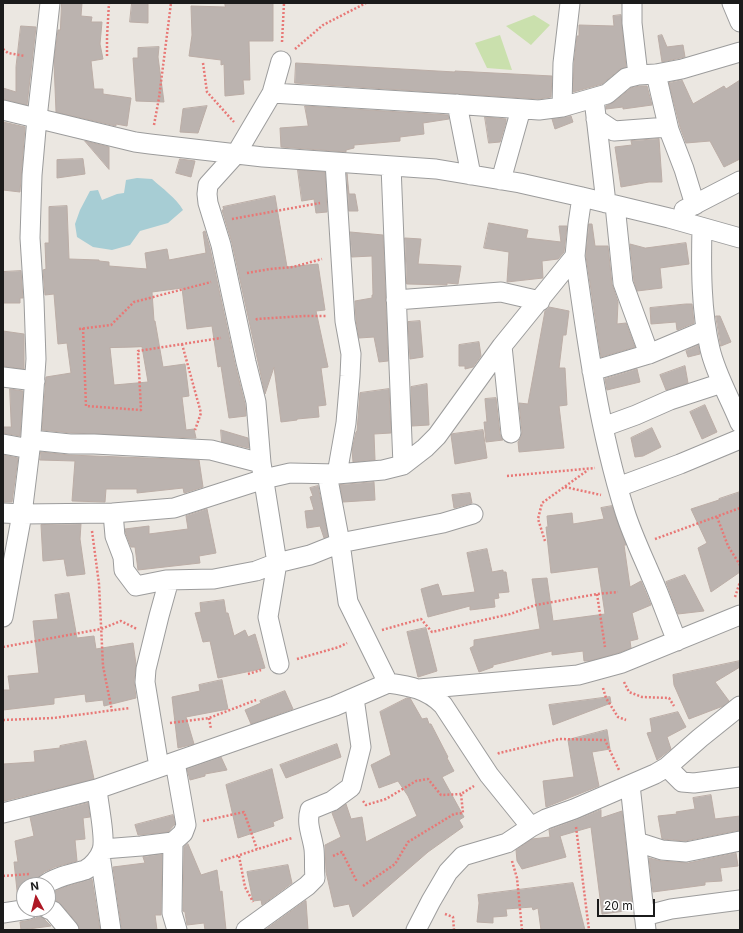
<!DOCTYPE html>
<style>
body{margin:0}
#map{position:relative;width:743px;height:933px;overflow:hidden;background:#ebe7e1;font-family:Inter,sans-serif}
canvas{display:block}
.frame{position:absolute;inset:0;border:4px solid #1b1b1b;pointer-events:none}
.north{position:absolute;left:16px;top:877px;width:40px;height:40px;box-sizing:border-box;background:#fff;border:1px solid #a4a4a4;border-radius:50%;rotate:353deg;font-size:11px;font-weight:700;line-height:16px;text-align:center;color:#1b1b1b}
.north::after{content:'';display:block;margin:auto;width:14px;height:18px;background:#ae1824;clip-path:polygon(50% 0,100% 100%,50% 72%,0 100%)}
.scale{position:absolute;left:597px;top:899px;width:58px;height:18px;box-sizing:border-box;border:2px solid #1b1b1b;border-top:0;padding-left:5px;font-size:12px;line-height:14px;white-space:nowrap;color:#1b1b1b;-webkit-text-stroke:3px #fff;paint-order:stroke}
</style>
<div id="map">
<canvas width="743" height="933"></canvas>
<div class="frame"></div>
<div class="north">N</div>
<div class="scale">20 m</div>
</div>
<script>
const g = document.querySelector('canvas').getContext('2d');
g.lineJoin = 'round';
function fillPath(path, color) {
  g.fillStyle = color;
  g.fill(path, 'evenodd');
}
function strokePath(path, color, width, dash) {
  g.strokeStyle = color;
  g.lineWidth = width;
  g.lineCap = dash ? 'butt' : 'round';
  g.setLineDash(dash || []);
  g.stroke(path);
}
fillPath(new Path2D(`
 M534,15L550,25L531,45L506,26Z
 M500,35L512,70L487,68L475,43Z`), '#cae0ad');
fillPath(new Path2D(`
 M137,178L152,179C162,188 176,198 183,210L168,223L140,231L130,245L112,250L93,247L77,237L75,224L80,210L90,191L98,190L102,200L117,194L124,193L126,180Z`), '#a7cdd4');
const building = new Path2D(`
 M62,3H82L81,16L92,17L91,22H102L100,44L103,59L91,61L94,89H103V94L131,98L127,126L116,124V126L56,112L54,62L58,30H60Z
 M132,3H148V23L130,22Z
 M225,3H273V41H249L250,80H243L244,94L225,96L224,64L221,65V60L189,56L192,35L191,6L225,7Z
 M621,15L626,67L619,70L602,84L573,92L574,64L577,36H579V25L614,26L613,16Z
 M21,26L36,27L27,105L3,99V88L16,92V67Z
 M662,35L667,47L683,45L685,57L662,62L658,36Z
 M159,47L158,57L164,102L136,101L133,58H138V48Z
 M296,63L455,72V71L552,76L551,97L539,99L295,83Z
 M682,80L693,104L724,86L726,89L740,80V159L724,167L710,141L686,143L680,127L669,83Z
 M640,86H647L652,105L623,109V107L606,109V106L614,102L631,88Z
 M207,106L198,133L180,132L183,109Z
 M305,106L448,115L449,119L423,123L424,134L400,137V141L354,145V148L346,150V152L281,147L280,128L308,126Z
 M571,116L573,122L555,129L552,119Z
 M485,117L506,119V122L500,142L489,143Z
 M3,122L25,127L20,192L3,190Z
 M659,139L662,182H649L621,187L615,147L632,145L631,141Z
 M85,141L109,147V169Z
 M83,159L85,174L57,178V160Z
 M180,159L195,161L191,177L176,173Z
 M298,170L325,172L327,212L316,213L314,199L302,201Z
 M347,174L349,194H355L358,211H349Z
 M275,196L287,267L318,264L325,310L316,311L328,367L321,368L326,405L318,406L319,417L297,419V420L281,422L274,367L265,394L232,243L222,210H224L223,207Z
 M67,206L69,259L99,260V261L109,262V266L147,269L145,253L167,249L169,260L206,253L203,232L205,231L210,248L235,364L245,404L246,416L229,418L221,366L218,367L212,326L187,329L182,288L152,292L154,321H155L163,367L185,364L189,396L182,397L186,430L194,429L196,438L71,433L42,430L46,377L71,373L67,343L58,344L54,294L45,295L43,270L46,269L45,243H49V207ZM142,347L148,382L114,385L110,348Z
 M489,223L528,230L526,238L561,242L559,226H567L564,252L558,259L542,261L543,278L507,282L509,252L484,248Z
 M589,224H592L595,246H608L612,284L618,302L617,324L626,323L635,347L601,357L586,256Z
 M350,232L383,235L388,361L379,362L374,337L359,338L356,320L355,301L372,298V295H373L372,256L352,257Z
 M405,238L421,239L418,264L461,266L458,284L447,283V285L407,284Z
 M686,243L689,264L660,268L662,288L637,291L634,281L630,244L645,248Z
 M21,271L23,298H20V303H3V272Z
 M686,304H692L694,323L677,330L676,322L651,324L650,308Z
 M549,307L569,311L566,335H563L559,368H565L567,405L559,406L564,448L519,452L518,442L521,437L522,432L519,403L528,404L545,311Z
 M716,316H720L731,342L721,346Z
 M420,321L423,357L410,359L408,322Z
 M3,331L24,334V369L3,366Z
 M479,342L481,356L473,367L465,369V366H459V345Z
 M698,345L700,354L688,357L686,351Z
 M685,366L688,383L666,390L660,375Z
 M637,369L640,382L607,390L605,379Z
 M427,384L429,425L412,426L411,387Z
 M10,389L23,391L20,436L3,433V427H11Z
 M389,389L391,433L374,434L375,460L353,462L352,450L356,432L357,431L360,393Z
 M496,398L500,434L503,440L486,442L484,422H487L485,399Z
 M705,405L717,432L702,439L690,412Z
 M652,428L661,447L643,456L635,457L631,438Z
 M221,430L248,438L249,448L222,442Z
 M483,430L487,458L455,464L451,435L452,434Z
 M41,452L69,455L199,460L203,487L184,493L183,488L137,493V489H106L105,502L72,501L75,461L40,460Z
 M3,455L18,458L12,502H3Z
 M374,482L375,500L343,502L340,485Z
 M318,486L328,536L324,538L320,526L307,528L305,511L314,510L310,497L313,496L310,488Z
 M740,492V572L711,592L698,548L707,543L691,509L719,500V499Z
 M470,493L472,503L454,508L452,495Z
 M612,506L626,545H624L630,587L641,581L651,605L632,613L638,639L630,641L631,648L618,653L589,661H584L583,651L552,655V651L493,665V667L479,672L470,648L474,646V640L540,629L532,579L547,578L553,621L605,614L598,567L551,573L546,527H548L547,516L572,513L573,524L604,519L601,508Z
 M207,509L216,553L199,556L200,563L138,570L135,547H131L126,534L125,529L149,526V534L188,529L186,516Z
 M81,524L80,539L85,574L67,576L64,559L43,561L41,525Z
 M487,549L492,572L503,570V572H506L509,592L498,593L499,598L494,599L495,607L470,610V606L428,617L421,589L438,584L442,596L475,592L467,553Z
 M685,575L704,611L678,614L666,582Z
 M69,593L77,638L94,636L96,649L133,643L136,664L134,681L136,698L104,706L103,700L86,702L85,694L54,698V704L3,710V690H10L8,676L39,673L33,621L58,619L55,595Z
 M224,600L226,613H228L234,636L245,630L248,637L255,634L265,668L218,678L210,641L203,642L195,613L201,612L200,603Z
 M426,628L437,671L418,677L407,632Z
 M740,661V667L715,682L729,701L723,706L689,719L674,685L673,675Z
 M222,680L228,709L186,717L194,744L178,748L172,697L200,691L199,685Z
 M285,691L293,709L251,724L245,710L261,703L260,701Z
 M610,697L611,703L553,725L549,705Z
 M407,698H410L422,719L427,718L429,724H431L448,757L447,758L454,771L442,777L464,817L459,820L463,827L428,852L353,917L349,904L334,907L326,872L325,845L341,837L332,813L346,804L351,819L362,817L366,842L417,816L408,796L398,781L379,788L371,765L391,755L380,712Z
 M678,712L686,727L667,737L671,749L657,760L647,733L652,732L650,719Z
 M607,730L610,749L592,752L599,786L546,807L543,781L574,777L568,740Z
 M86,741L94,779L4,801L3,764L35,762L34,751L60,748V746Z
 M337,744L341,757L286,778L280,765Z
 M221,757L227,770L205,774V776L190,780L187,769Z
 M272,769L283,818L273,822L274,826L238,838L226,785Z
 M711,795L715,819L740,816V830L685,841L662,839L658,816L677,814L676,812L695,809L693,798Z
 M88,803L90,817L83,818L85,839L75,840L77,861L55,867L44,872L35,880L34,885H24V899L18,900L14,862H18L15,841L34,836L30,817Z
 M601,810V818L622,811L633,910L602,914L591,827L560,836L566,857L522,869L517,861L516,850L532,839L550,837L549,830Z
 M173,815L175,824L168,832L138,835L135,825Z
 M188,844L201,875L217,870L220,892L222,891L226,930H205L204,923L187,925L185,912L183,911L184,847Z
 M736,853L738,866L720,868L722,881L705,882V885L653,892L649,858L661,861L688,863Z
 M162,854L161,915H155L157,930H122L113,867L145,863L143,857Z
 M288,865L292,883L262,905L261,900L253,901L247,872Z
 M92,879L100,930H80L77,923L61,904L57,901L48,898V895L62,888Z
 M573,883L585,930H541L538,908L533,910L532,907L506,909L507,916L493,917V923L477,922L479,903L478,895Z
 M306,901L308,930H265L305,901Z
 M39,914L51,926L21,930L20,922L31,920L36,918Z`);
fillPath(building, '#bbb3af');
strokePath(building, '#bbada6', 1);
const street = new Path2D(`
 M632,3V23L638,75
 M732,3L740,22
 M656,74L669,130L684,169L695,205
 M272,93L452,104L539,110L562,107L607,94L626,78L638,75L656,74L682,69L740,52
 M594,99L606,203
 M457,104L471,175
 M562,107L563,63L570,3
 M3,110L135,142L150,144L263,157L436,169L520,183L582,197L669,218L740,238
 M596,119L614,131L668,127
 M335,162L345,321L351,354L350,376L346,423L337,474
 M391,166L403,465
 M501,180L521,109
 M615,205L623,283L649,354
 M684,210L740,181
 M702,228C701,267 701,311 710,349C716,375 730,398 740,423
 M575,256C587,342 599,429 625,512C632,534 642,555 651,576C661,598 668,620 677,641
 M396,300L501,292L540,301
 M502,346L511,433
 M592,371L649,354L706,330
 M3,377L35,381
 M603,427L636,415L670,400L722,383
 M31,440L70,444H94L211,450L261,463
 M3,444L30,449
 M618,487L680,464L740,439
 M3,513L22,514L113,513L174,508L264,479L290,473L337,474L383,470L403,465L425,448L437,436L502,346L575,256L578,224L582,197
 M113,513L115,536L123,557L124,570L136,586L166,580L214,579L256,571L277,563L310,555L340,543L443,523L473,514
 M3,617L22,514L30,449L36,359L34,300L30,238L32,175L37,118L50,3
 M279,664L268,617L277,563L261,463L256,402L246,362L221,245L208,203L207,194L208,185L236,154L272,93L281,61
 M388,683C410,686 427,689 443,705L489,775L531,827
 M419,689L578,675L622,663L740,615
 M175,762L186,825L183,833L173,842L172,913L177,930
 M159,767L145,682L146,669L159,616L169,580
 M667,767L682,782L694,783L740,777
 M630,785L646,930
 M3,813L97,789L143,773L335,706L388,683L348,602L340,543L327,474
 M637,842L662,850L686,852L740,841
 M103,849L141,846L173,842
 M100,855L111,930
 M45,885C55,877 72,874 85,870C92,867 100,857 102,850C106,839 98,802 97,789
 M48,909L53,911L69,930
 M3,913L29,909
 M644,916L671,909L740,900
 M246,930L307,886L315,878C314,868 315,858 314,849C312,835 306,824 310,810L332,801L351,787L361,747L354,698
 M416,930L431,901L448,872L463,856L507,843L531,827L546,819L574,809L655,774L667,767L700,738L740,706`);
strokePath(street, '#9c9c9c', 21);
strokePath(new Path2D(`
 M282,42L284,3
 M3,49L8,53L25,56
 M295,49L323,25L366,3
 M107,56V37L109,3
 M203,63L207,92L234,122
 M154,125L159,98L171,3
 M232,219L320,203
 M247,273L270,269L293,267L322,259
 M256,320L257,319L304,316H327
 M83,328L86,406L141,410L138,351L221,338
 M79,329L111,325L134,302L211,282
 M182,344L201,413L195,430
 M507,476L595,468
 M565,487L601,495
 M717,517L728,546L740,565
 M92,531L99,584L103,666L112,711
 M655,539L740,508
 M545,541L538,519L542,503L588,470
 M597,594L605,647
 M735,597L740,582
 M382,630L421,619L432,632L510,614L536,605L597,594L618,592
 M3,647L101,629L121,621L137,629
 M297,659L339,647L347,643
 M248,674L261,670
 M624,682L629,692L642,697L669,698L674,706
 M603,688L606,698L618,717L626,720
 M209,718L211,729
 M3,720L54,718L130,708
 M170,723L209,718L256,700
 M498,754L499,753L559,739L605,740L619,770
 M363,801L366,805L386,799L416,781L428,779L441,795L461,794
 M203,821L244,812L257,849
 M576,827L589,930
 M239,856L245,887L253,902
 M333,856L342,852L357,882
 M221,861L292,838
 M512,861L517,878L522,930
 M3,876L30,874
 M363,886L395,864L408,842L454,814L463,813L461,794L474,786
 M445,914L453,917L454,930`), '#e87876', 2.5, [2, 2]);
strokePath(street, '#fff', 19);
</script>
